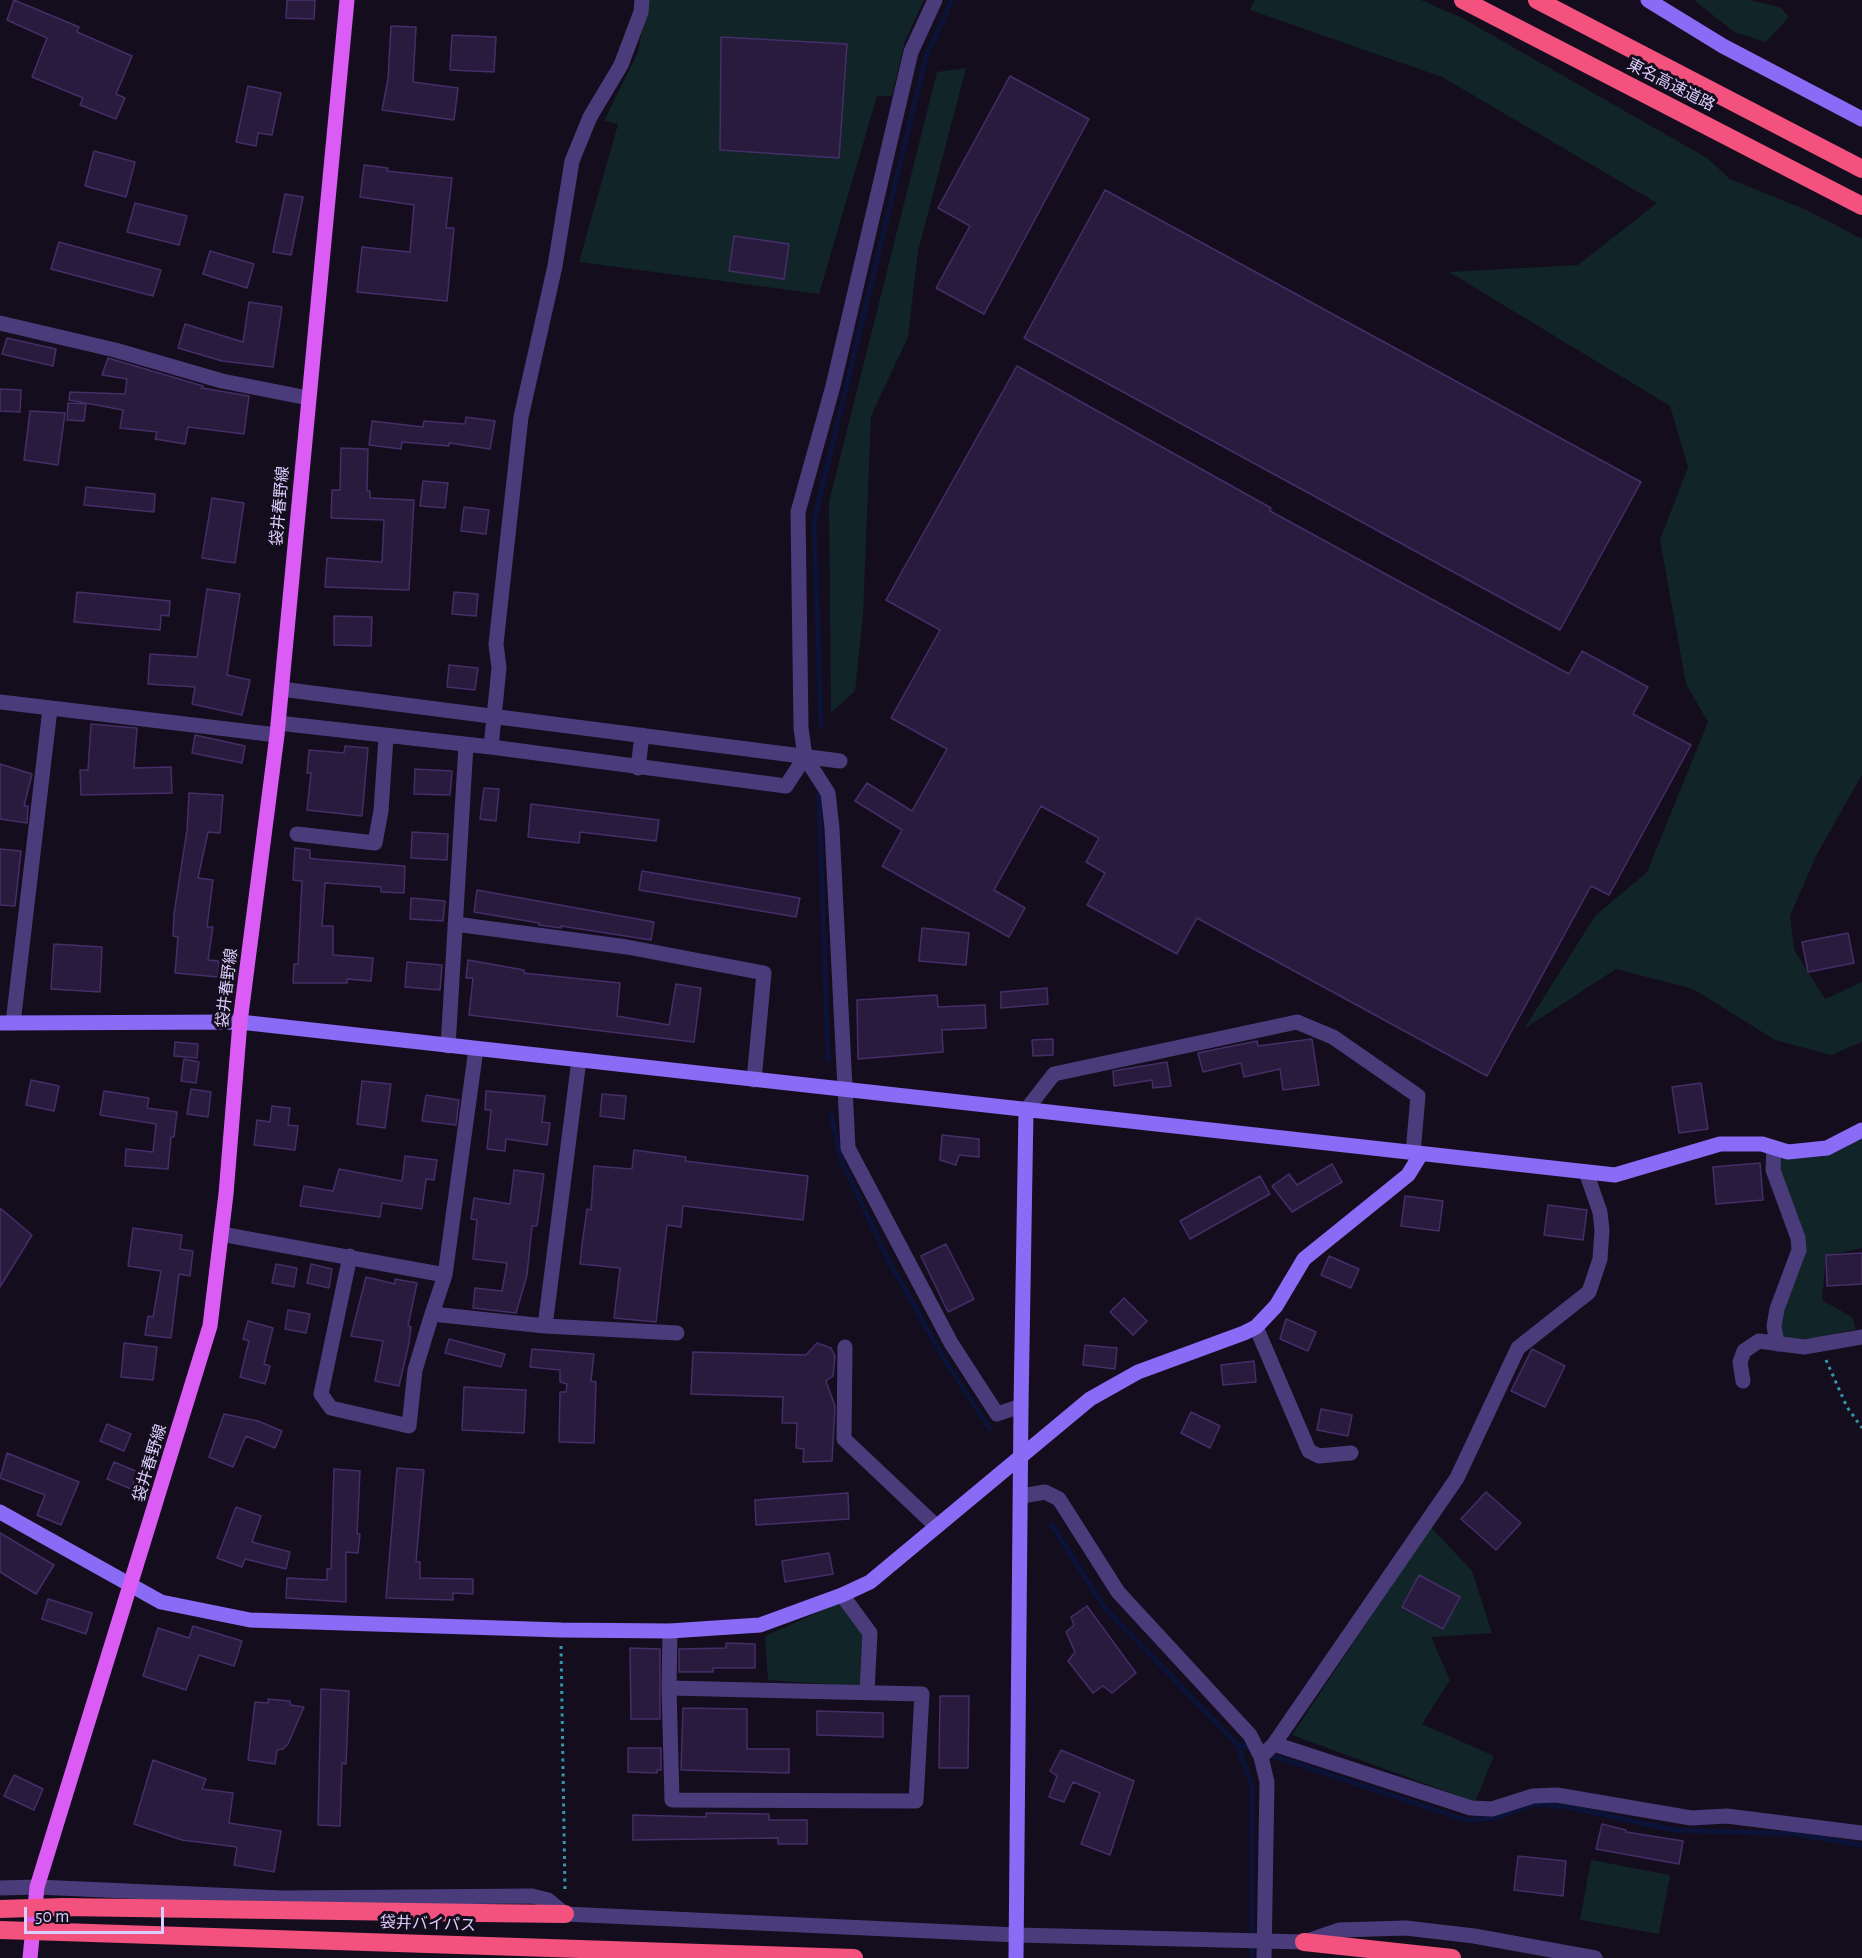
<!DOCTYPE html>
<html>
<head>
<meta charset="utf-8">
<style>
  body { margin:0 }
  #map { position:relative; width:1862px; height:1958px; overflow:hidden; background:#140d1e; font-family:"Alegreya Sans",sans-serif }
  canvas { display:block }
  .scale { position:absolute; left:24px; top:1907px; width:140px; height:27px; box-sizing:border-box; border:3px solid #dccefc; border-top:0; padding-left:8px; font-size:18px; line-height:21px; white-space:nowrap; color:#dccefc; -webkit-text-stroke:4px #140d1e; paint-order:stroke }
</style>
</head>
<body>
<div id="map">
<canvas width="1862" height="1958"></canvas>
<div class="scale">50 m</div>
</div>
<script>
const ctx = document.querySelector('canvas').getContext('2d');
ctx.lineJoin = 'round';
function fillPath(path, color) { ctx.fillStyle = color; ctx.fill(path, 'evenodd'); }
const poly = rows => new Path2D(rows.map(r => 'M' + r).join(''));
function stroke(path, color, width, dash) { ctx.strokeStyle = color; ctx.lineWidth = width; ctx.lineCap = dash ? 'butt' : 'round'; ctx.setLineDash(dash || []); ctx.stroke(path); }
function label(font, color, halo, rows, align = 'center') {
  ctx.font = font + ' "Alegreya Sans","Noto Sans JP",sans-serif'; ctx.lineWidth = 6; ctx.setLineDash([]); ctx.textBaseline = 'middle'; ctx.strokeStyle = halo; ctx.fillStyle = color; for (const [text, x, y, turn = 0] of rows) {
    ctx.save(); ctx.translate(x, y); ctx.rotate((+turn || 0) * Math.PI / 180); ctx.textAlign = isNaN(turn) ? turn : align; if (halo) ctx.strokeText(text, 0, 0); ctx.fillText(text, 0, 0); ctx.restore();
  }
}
const green = poly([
  [648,0,924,0,905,41,892,96,877,96,819,294,579,262,618,124,604,121,638,52],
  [1255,0,1421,0,1462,18,1707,158,1730,179,1809,211,1862,239,1862,775,1817,854,1790,916,1794,950,1825,999,1862,982,1862,1042,1831,1055,1775,1040,1693,989,1616,969,1524,1029,1595,916,1647,872,1708,722,1686,684,1660,540,1688,467,1670,406,1449,272,1578,265,1657,203,1442,77,1250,10],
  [1694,0,1749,0,1780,7,1789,17,1766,42,1734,32],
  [966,68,918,251,908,337,871,416,863,615,855,691,831,713,829,502,937,72],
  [1858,1132,1862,1132,1862,1248,1826,1256,1822,1300,1852,1317,1856,1329,1817,1338,1786,1340,1775,1332,1806,1247,1778,1183,1774,1148,1821,1157],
  [1431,1527,1472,1571,1492,1633,1431,1637,1450,1680,1422,1724,1494,1756,1475,1802,1292,1735],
  [839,1603,870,1633,867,1687,768,1680,765,1636],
  [1591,1860,1670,1875,1659,1934,1580,1920]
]);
const stream = poly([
  [821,725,814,521,926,56,952,0],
  [819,795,828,1060],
  [831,1115,842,1162,889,1261,946,1362,990,1429],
  [1052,1525,1104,1607,1237,1744,1252,1785,1252,1958],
  [1237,1744,1253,1749],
  [1268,1754,1466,1820,1496,1818,1535,1804,1569,1807,1674,1830,1796,1834,1862,1845]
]);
const building = poly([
  [14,0,79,27,77,32,132,56,116,94,125,98,116,119,80,105,83,98,32,77,47,38,7,20,14,0],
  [287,0,315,0,314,19,286,18,287,0],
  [391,26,416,27,413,82,458,88,454,120,382,110,388,79,391,26],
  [452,35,496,37,494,72,450,70,452,35],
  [721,37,847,44,839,158,720,150,721,37],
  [1010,76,1089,119,984,314,936,288,970,226,938,208,1010,76],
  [248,86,281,93,272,135,258,133,256,146,236,142,248,86],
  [94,151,135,162,126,197,85,186,94,151],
  [364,165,388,168,387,171,452,178,446,228,454,228,447,301,357,292,362,247,410,252,414,205,360,197,364,165],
  [1105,190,1641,482,1560,630,1024,338,1105,190],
  [285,194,303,197,291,255,273,252,285,194],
  [135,203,187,216,179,245,127,232,135,203],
  [734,236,789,244,784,279,729,271,734,236],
  [59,242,161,270,153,296,51,269,59,242],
  [210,251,254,264,247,288,203,274,210,251],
  [249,302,282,307,273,367,222,361,178,348,185,324,243,342,249,302],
  [7,338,56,349,53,366,2,354,7,338],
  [108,358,203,386,202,388,249,396,244,434,188,427,185,444,155,439,157,432,120,428,123,410,69,400,70,392,125,394,127,379,102,375,108,358],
  [1017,366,1271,508,1270,511,1569,674,1582,651,1648,687,1633,714,1691,745,1609,895,1591,886,1487,1076,1197,918,1177,954,1087,905,1105,873,1086,862,1099,838,1041,806,994,890,1025,908,1009,937,882,866,902,830,855,801,867,783,912,811,947,749,891,718,940,630,886,600,1017,366],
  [0,389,21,390,20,412,0,411,0,389],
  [68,403,86,404,84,421,67,420,68,403],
  [30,411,65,413,58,465,24,460,30,411],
  [466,417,495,421,490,449,449,443,449,446,402,442,401,449,369,445,372,421,423,427,424,421,465,424,466,417],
  [341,448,368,449,367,491,370,491,370,498,414,500,409,590,325,587,327,558,382,562,384,520,331,518,332,490,340,490,341,448],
  [423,481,448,483,445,508,420,506,423,481],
  [86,487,155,494,154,512,84,505,86,487],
  [212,498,244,503,235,563,202,558,212,498],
  [464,507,489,510,486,534,461,531,464,507],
  [207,589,240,594,227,675,250,680,242,715,192,704,195,687,148,684,150,654,197,657,207,589],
  [77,592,170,601,169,616,161,615,160,630,74,622,77,592],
  [454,592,478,594,476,616,452,614,454,592],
  [334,616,372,617,371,646,334,645,334,616],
  [449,665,478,668,475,690,447,687,449,665],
  [91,724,137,728,134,768,171,767,172,793,81,795,80,770,88,770,91,724],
  [195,735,245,746,242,763,192,753,195,735],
  [345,746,368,748,362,816,307,810,311,773,307,773,309,750,344,753,345,746],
  [0,764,32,774,24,806,28,806,27,823,0,819,0,764],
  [415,769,452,771,450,795,414,794,415,769],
  [484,788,499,789,496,821,480,819,484,788],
  [189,793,223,795,220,833,208,832,198,878,213,880,207,927,213,927,208,960,219,961,218,977,175,973,178,937,173,936,174,914,187,830,189,793],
  [531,804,659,820,656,841,580,832,579,843,528,837,531,804],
  [412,832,448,834,447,860,411,858,412,832],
  [295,848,310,850,310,858,315,859,405,866,404,893,381,892,381,887,325,883,322,926,333,926,333,955,373,958,371,981,347,979,347,983,293,983,294,964,298,964,302,881,293,880,295,848],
  [0,849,21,851,15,906,0,905,0,849],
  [642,871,800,898,796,917,639,890,642,871],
  [477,890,654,922,651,940,561,926,561,928,539,925,539,923,474,912,477,890],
  [411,898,445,901,443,921,410,919,411,898],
  [922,928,969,933,966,965,919,961,922,928],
  [1848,933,1854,963,1808,972,1802,942,1848,933],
  [54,944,102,947,100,992,51,989,54,944],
  [468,960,524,970,524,973,620,983,617,1016,669,1025,676,984,701,988,694,1042,469,1015,473,978,466,978,468,960],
  [407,962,442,965,440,990,405,987,407,962],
  [1047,988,1048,1004,1001,1008,1001,992,1047,988],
  [937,995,938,1007,985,1005,986,1028,942,1030,943,1052,858,1059,857,1000,937,995],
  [1053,1039,1053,1055,1033,1056,1032,1040,1053,1039],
  [1312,1039,1319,1085,1283,1090,1280,1069,1244,1077,1241,1063,1203,1072,1198,1053,1257,1041,1258,1046,1312,1039],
  [175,1042,198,1044,197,1058,174,1056,175,1042],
  [184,1059,199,1062,196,1083,181,1081,184,1059],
  [1167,1062,1171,1086,1153,1088,1152,1080,1114,1086,1113,1071,1167,1062],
  [31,1080,59,1086,54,1111,26,1105,31,1080],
  [362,1081,391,1084,385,1128,357,1124,362,1081],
  [1701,1083,1708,1129,1679,1133,1672,1087,1701,1083],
  [191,1089,211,1092,208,1117,187,1114,191,1089],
  [104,1091,149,1098,147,1108,177,1112,174,1137,171,1137,168,1169,125,1166,126,1149,153,1152,156,1124,100,1115,104,1091],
  [486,1091,545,1096,542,1122,550,1123,547,1145,506,1139,505,1151,487,1149,491,1110,485,1110,486,1091],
  [602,1094,626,1096,624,1119,600,1116,602,1094],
  [426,1095,459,1100,456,1125,422,1121,426,1095],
  [272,1106,290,1108,288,1125,298,1126,295,1150,254,1145,257,1120,270,1122,272,1106],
  [942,1135,979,1139,979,1157,959,1155,956,1165,940,1160,942,1135],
  [634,1150,686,1157,685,1161,808,1176,803,1220,683,1206,681,1227,667,1225,656,1322,614,1318,620,1268,580,1264,582,1245,587,1209,591,1210,594,1166,632,1169,634,1150],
  [405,1156,437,1160,434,1180,426,1179,422,1209,382,1203,380,1217,300,1206,304,1186,333,1191,339,1169,402,1181,405,1156],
  [1760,1163,1763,1200,1716,1204,1713,1167,1760,1163],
  [1332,1164,1342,1182,1292,1212,1272,1186,1289,1174,1297,1185,1332,1164],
  [514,1170,544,1174,537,1226,532,1226,527,1275,516,1313,473,1308,475,1288,502,1291,507,1263,473,1259,477,1220,471,1219,474,1198,510,1204,514,1170],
  [1260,1176,1270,1194,1190,1239,1180,1221,1260,1176],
  [1405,1196,1443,1201,1439,1231,1401,1226,1405,1196],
  [1548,1205,1587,1210,1583,1240,1544,1235,1548,1205],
  [0,1208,32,1235,0,1287,0,1208],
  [133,1228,182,1235,180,1249,193,1251,190,1276,179,1274,171,1338,145,1335,148,1316,153,1317,161,1271,128,1266,133,1228],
  [946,1244,974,1299,948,1312,921,1256,946,1244],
  [1862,1253,1862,1284,1827,1286,1826,1255,1862,1253],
  [1329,1256,1359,1269,1351,1288,1321,1275,1329,1256],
  [276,1264,297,1268,294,1287,272,1283,276,1264],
  [311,1264,332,1269,329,1288,307,1283,311,1264],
  [366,1277,395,1284,395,1279,417,1283,408,1326,411,1327,409,1343,399,1386,375,1381,383,1341,351,1336,366,1277],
  [1124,1298,1147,1321,1133,1335,1110,1312,1124,1298],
  [288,1310,310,1314,306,1333,285,1329,288,1310],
  [1286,1319,1316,1332,1308,1351,1280,1339,1286,1319],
  [248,1321,273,1328,264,1364,270,1366,265,1384,240,1377,249,1341,243,1339,248,1321],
  [449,1339,505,1354,501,1367,445,1353,449,1339],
  [124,1343,157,1347,153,1380,121,1377,124,1343],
  [817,1343,831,1348,835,1356,833,1376,826,1381,835,1406,832,1461,803,1462,804,1449,796,1448,797,1423,782,1423,783,1397,691,1394,693,1352,806,1355,817,1343],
  [1085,1345,1117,1348,1115,1369,1083,1365,1085,1345],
  [532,1349,594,1354,591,1381,596,1382,594,1443,559,1442,560,1392,566,1392,567,1384,560,1382,560,1370,530,1367,532,1349],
  [1532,1349,1565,1366,1545,1407,1511,1391,1532,1349],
  [1254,1361,1256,1382,1223,1385,1221,1365,1254,1361],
  [464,1387,526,1390,524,1433,462,1430,464,1387],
  [1321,1409,1352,1415,1348,1436,1317,1430,1321,1409],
  [1191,1412,1220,1426,1210,1448,1181,1433,1191,1412],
  [224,1414,258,1421,282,1431,275,1448,246,1436,233,1467,209,1457,224,1414],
  [107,1424,131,1434,124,1451,100,1441,107,1424],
  [7,1453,79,1482,61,1525,37,1515,45,1495,0,1478,7,1453],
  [114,1462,138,1472,131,1489,107,1479,114,1462],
  [397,1468,424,1470,416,1562,420,1562,420,1578,473,1579,473,1594,453,1593,453,1600,386,1598,397,1468],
  [334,1469,360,1471,357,1534,360,1534,358,1553,346,1552,346,1602,286,1598,287,1578,327,1580,327,1569,331,1569,334,1469],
  [1486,1492,1521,1523,1496,1550,1461,1519,1486,1492],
  [848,1493,849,1519,756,1525,755,1500,848,1493],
  [236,1507,261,1516,252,1542,290,1552,286,1569,245,1559,242,1567,217,1558,236,1507],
  [0,1533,54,1565,36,1594,0,1572,0,1533],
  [829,1553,833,1574,785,1582,782,1561,829,1553],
  [1419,1575,1460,1597,1443,1629,1402,1607,1419,1575],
  [48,1599,92,1613,86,1634,42,1619,48,1599],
  [1087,1606,1136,1673,1112,1693,1103,1686,1093,1693,1068,1661,1075,1652,1066,1632,1074,1625,1071,1617,1087,1606],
  [193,1626,242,1641,234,1666,199,1655,186,1690,143,1676,158,1628,189,1638,193,1626],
  [726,1643,755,1644,755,1668,713,1668,713,1672,679,1672,679,1649,726,1648,726,1643],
  [630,1648,660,1649,660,1719,631,1719,630,1648],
  [321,1689,349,1691,346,1764,342,1763,340,1826,318,1825,321,1689],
  [940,1696,969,1696,968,1768,939,1768,940,1696],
  [268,1699,290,1701,290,1705,304,1707,288,1744,283,1749,277,1750,275,1764,248,1760,255,1702,268,1703,268,1699],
  [683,1708,747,1709,747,1749,789,1749,789,1773,681,1770,683,1708],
  [817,1711,883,1713,883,1737,817,1735,817,1711],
  [628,1748,661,1748,661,1770,657,1770,657,1773,628,1772,628,1748],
  [1061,1750,1134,1781,1110,1855,1081,1844,1100,1793,1073,1782,1064,1802,1049,1797,1057,1776,1050,1771,1061,1750],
  [153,1760,206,1779,202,1789,233,1793,229,1823,281,1831,274,1872,234,1865,237,1847,182,1840,134,1824,153,1760],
  [14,1775,43,1789,34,1810,4,1796,14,1775],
  [706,1813,769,1814,769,1820,807,1820,807,1844,778,1844,778,1838,633,1840,633,1815,706,1817,706,1813],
  [1602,1824,1626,1830,1626,1832,1683,1841,1679,1864,1596,1849,1602,1824],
  [1518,1856,1566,1861,1563,1896,1514,1890,1518,1856]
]);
const path = poly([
  [1826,1360,1847,1407,1862,1428],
  [561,1646,565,1891]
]);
const street = poly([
  [935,0,911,52,833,386,798,512,801,728,805,757,828,793,832,828,848,1148,951,1343,997,1414,1021,1406],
  [0,323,115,350,222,381,308,398],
  [281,689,840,761],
  [0,702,277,735],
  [278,723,491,747,786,786,805,757],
  [491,747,499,668,496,644,521,417,555,266,572,161,590,117,621,65,641,12,642,0],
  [638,768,642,735],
  [297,834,375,843,381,811,386,737],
  [455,924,627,947,764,973,754,1080],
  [13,1023,50,709],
  [448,1046,466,745],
  [1026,1110,1054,1074,1297,1022,1333,1037,1418,1096,1413,1153],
  [1774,1148,1773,1170,1798,1238,1799,1250,1777,1309,1774,1326,1777,1344],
  [221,1234,445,1275],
  [350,1256,321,1394,331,1408,409,1426,415,1370,432,1314,545,1326,677,1333],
  [432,1314,445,1275,476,1049],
  [545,1326,579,1060],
  [1256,1327,1309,1451,1319,1456,1351,1453],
  [845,1347,844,1439,936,1526],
  [1743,1381,1740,1362,1744,1351,1759,1341,1804,1347,1862,1337],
  [1022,1496,1045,1492,1059,1499,1118,1592,1250,1735,1261,1757,1267,1782,1264,1958],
  [842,1595,870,1633,867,1692],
  [669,1688,922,1694,916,1801,672,1800,669,1688,670,1631],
  [1274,1744,1471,1808,1492,1809,1533,1796,1557,1795,1691,1818,1727,1816,1862,1833],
  [1261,1757,1274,1744,1457,1478,1518,1348,1589,1292,1600,1259,1602,1230,1600,1212,1586,1172],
  [0,1888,37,1887,282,1898,532,1896,548,1900,565,1914,1017,1935,1304,1942,1339,1930,1406,1928,1474,1936,1595,1958]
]);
const secondary = poly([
  [1648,0,1723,46,1862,119],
  [0,1023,240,1022,1615,1175,1720,1144,1762,1144,1788,1152,1827,1148,1862,1130],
  [0,1512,161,1602,250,1620,561,1630,670,1631,760,1625,842,1595,870,1582,1090,1399,1138,1372,1244,1333,1256,1327,1276,1306,1304,1259,1408,1175,1421,1154],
  [1016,1958,1021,1406,1026,1110]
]);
const primary = poly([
  [30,1958,37,1887,210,1326,226,1194,240,1022,277,735,347,0]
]);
const highway = poly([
  [1463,0,1862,206],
  [1537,0,1862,169],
  [481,1913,565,1914],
  [1304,1942,1452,1958]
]);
const highwayBridge = poly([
  [0,1909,63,1907,481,1913],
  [0,1930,854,1958]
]);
const streetNames = [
  ["東名高速道路",1671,85,27],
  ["袋井春野線",280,506,-85],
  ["袋井春野線",227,988,-83],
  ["袋井春野線",150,1463,-73],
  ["袋井バイパス",428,1924,2]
];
fillPath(green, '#112427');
stroke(stream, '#0c1339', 5);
fillPath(building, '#291b3e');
stroke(building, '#452e68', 1.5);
stroke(path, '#3598a8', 3, [3, 4.5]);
stroke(street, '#4a3c7a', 15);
stroke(secondary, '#8a6bf5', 15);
stroke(primary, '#da5cf4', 15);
stroke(highway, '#f3517e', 18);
stroke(highwayBridge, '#f3517e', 18);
label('16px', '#dccefc', '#140d1e', streetNames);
</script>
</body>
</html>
